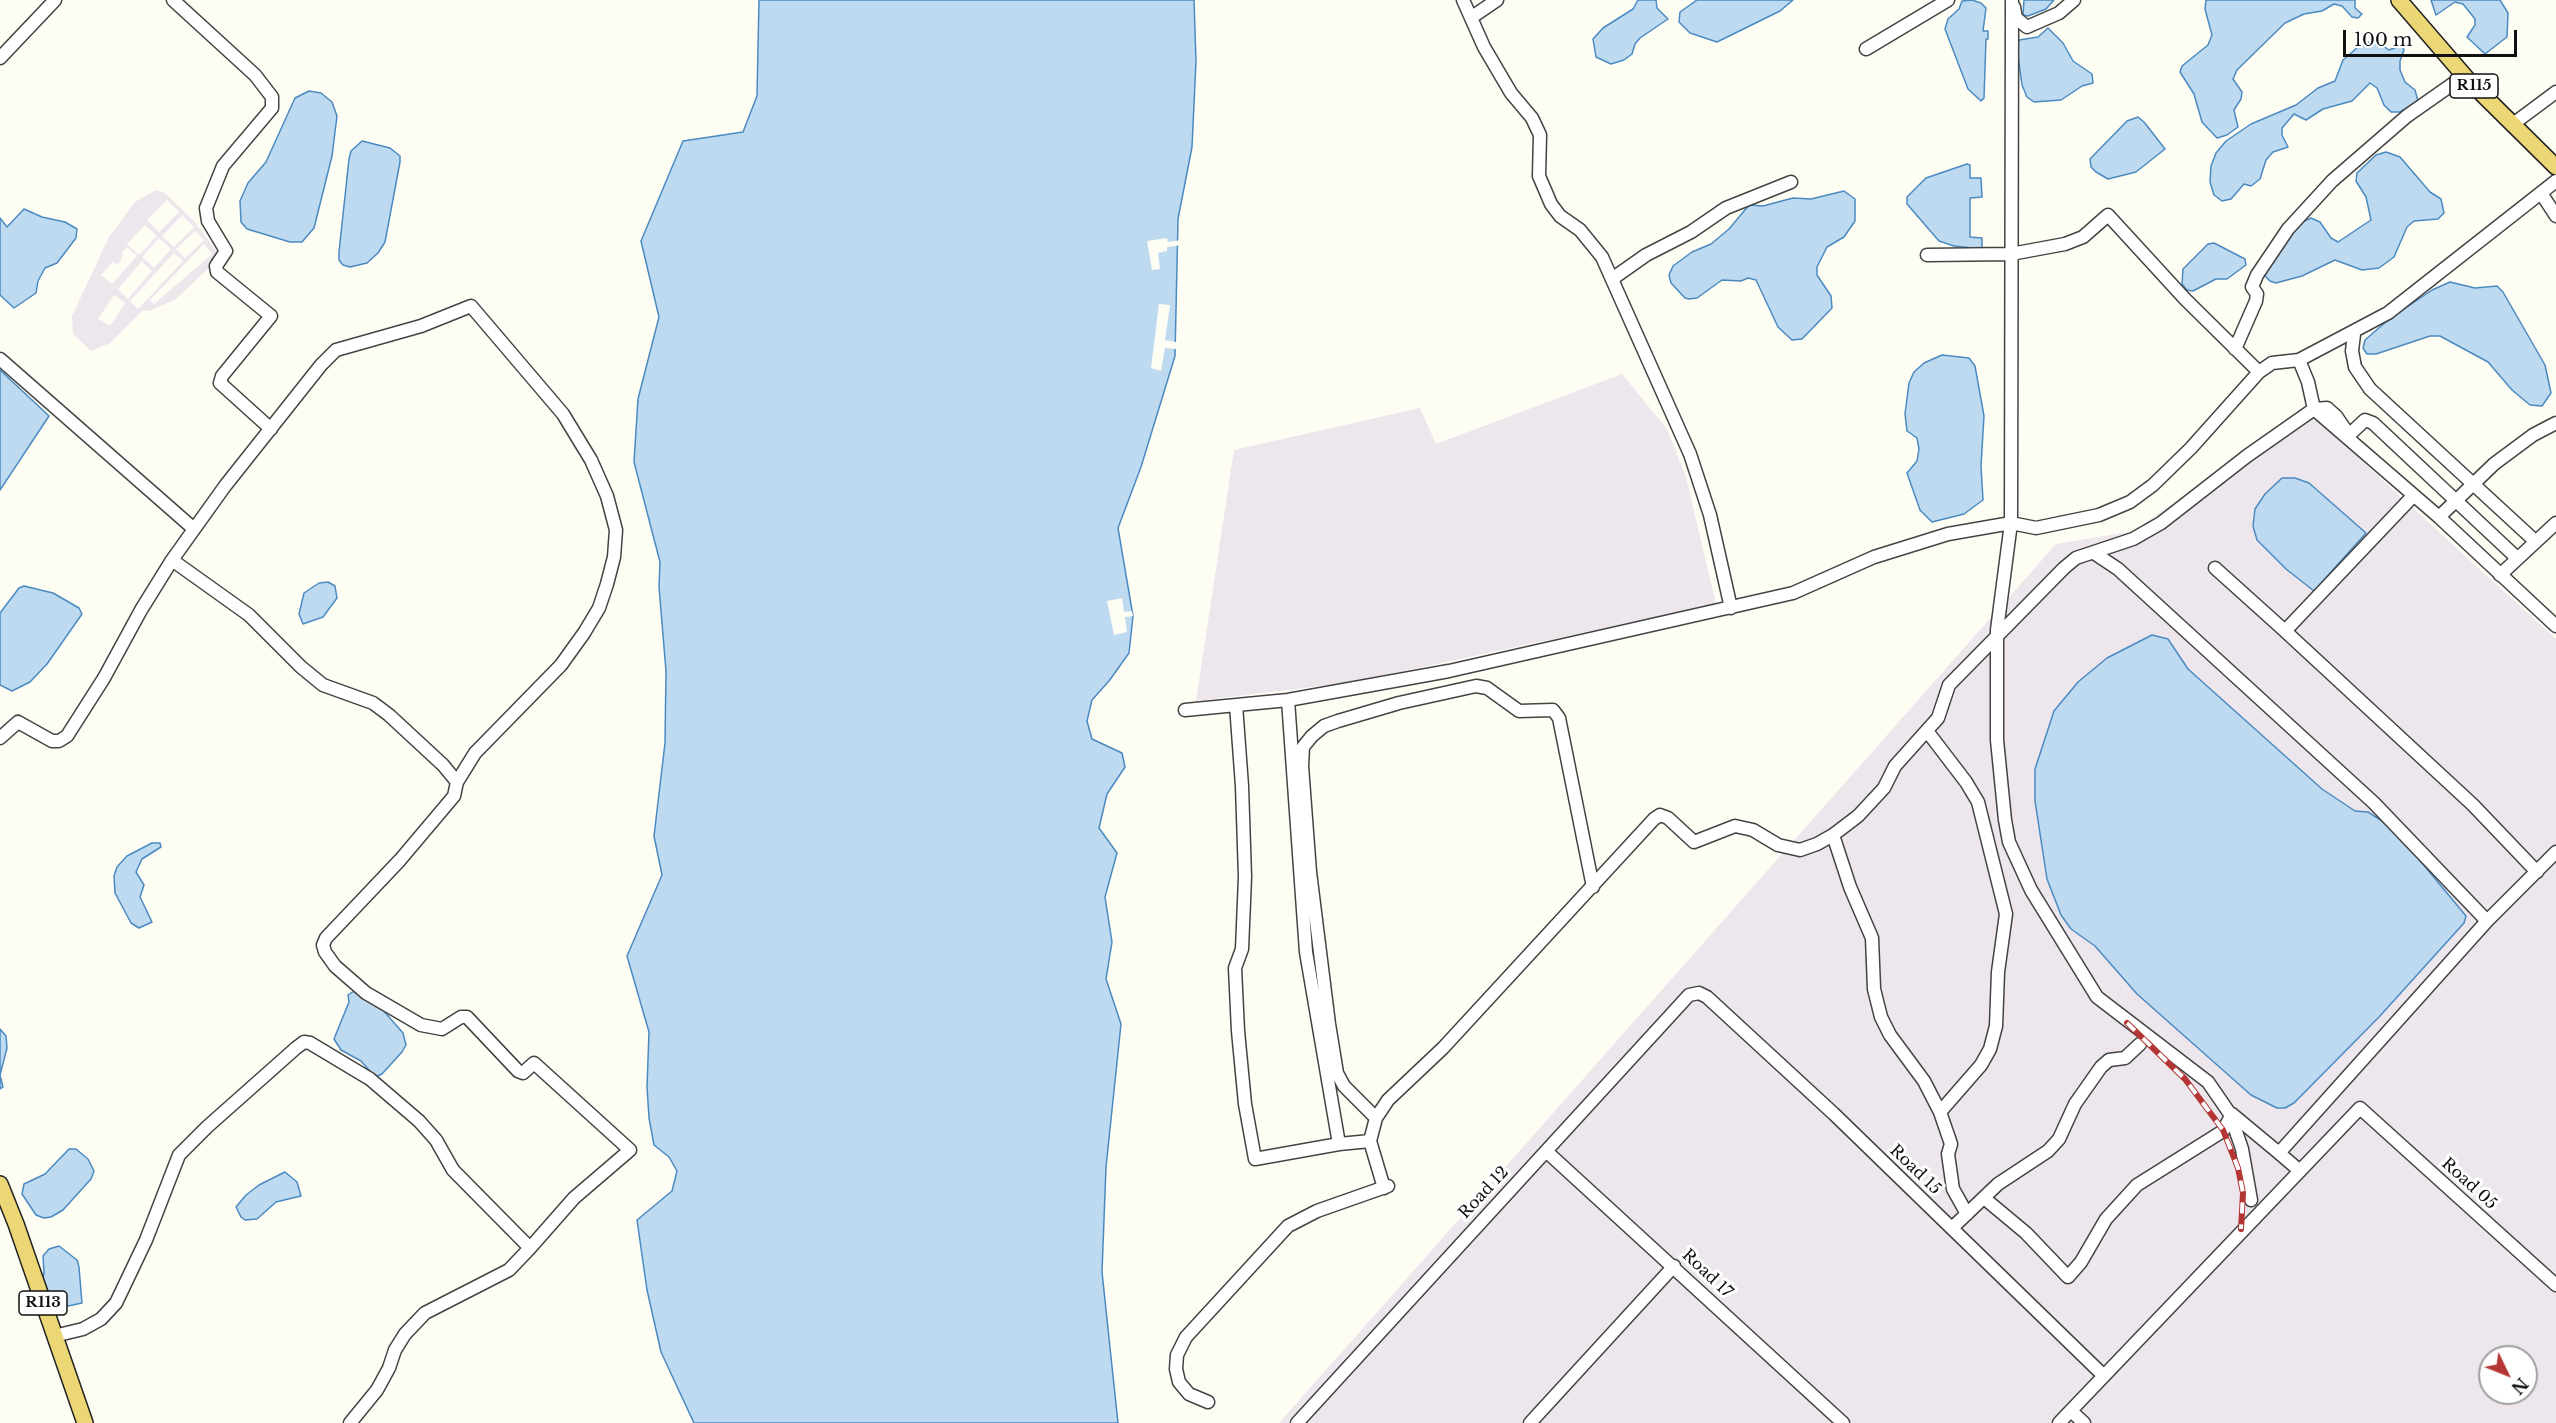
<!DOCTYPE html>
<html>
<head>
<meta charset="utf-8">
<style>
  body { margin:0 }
  #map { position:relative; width:2556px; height:1423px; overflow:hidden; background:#fefdf4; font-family:"Libre Baskerville",serif }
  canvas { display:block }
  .north { position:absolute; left:2478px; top:1345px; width:60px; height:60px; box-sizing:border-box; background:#fff; border:2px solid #9f9f9f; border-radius:50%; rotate:133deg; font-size:16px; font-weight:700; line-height:24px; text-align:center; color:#101010 }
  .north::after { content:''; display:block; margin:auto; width:21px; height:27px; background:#b43634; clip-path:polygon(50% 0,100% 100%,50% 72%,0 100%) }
  .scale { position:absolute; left:2343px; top:30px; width:174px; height:27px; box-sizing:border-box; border:3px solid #101010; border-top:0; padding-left:8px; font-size:18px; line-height:21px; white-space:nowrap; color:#101010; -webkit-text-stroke:4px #fff; paint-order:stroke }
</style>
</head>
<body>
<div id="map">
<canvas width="2556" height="1423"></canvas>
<div class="north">N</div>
<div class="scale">100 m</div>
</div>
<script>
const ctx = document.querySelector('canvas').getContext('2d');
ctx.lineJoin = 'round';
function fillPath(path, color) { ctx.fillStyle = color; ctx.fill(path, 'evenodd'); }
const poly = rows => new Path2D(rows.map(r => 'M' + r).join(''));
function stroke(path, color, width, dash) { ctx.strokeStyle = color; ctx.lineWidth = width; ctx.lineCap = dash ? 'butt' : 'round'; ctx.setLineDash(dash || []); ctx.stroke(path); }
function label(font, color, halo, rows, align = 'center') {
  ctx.font = font + ' "Libre Baskerville",serif'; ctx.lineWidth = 6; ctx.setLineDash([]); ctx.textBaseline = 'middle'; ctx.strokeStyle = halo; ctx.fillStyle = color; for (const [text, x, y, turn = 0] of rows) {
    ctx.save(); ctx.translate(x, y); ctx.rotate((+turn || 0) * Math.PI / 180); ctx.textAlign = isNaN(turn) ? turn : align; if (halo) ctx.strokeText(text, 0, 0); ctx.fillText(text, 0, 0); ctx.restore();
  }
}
const industrial = poly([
  [156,190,165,193,193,220,217,252,213,264,176,299,150,311,143,310,110,343,91,351,73,334,72,316,109,237,135,202],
  [167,200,179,212,159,232,147,220],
  [182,215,194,227,174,247,162,236],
  [145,225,157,236,139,255,127,244],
  [195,231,204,240,185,258,176,249],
  [159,238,171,249,154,268,142,257],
  [204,244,212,254,154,304,150,300],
  [127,247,137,256,112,284,101,275,113,262,118,265,123,255,121,253],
  [174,253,183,261,138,309,130,301],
  [142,261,152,271,128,299,118,289],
  [114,295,125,303,110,326,98,319],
  [1622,374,1667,429,1686,477,1716,604,1353,682,1196,701,1234,450,1420,408,1436,444],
  [2305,409,2556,639,2556,1423,1279,1423,2056,544,2134,531],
  [2490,1357,2526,1357,2526,1393,2490,1393]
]);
const water = poly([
  [759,0,1194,0,1196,61,1192,147,1178,219,1175,356,1141,467,1118,528,1133,616,1129,653,1109,681,1092,700,1087,721,1092,739,1122,753,1125,767,1107,794,1099,828,1117,853,1105,897,1112,942,1106,979,1121,1024,1106,1167,1102,1272,1118,1423,694,1423,661,1352,647,1290,637,1220,672,1191,677,1171,669,1157,654,1145,649,1118,647,1087,649,1032,627,956,662,875,654,836,665,743,666,671,659,587,660,562,634,462,638,399,659,317,641,241,683,141,743,132,757,96,759,0],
  [1638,0,1656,0,1657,8,1668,19,1640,38,1635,44,1632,54,1624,60,1611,64,1596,57,1593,39,1603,28,1633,9,1638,0],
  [1697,0,1793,0,1780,11,1717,42,1690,33,1679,22,1680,12,1697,0],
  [1972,0,1981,3,1986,8,1983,31,1988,31,1988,39,1986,39,1984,98,1981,101,1968,89,1945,29,1948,19,1959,9,1962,1,1972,0],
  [2024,0,2054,0,2046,9,2028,16,2023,15,2024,0],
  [2206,0,2355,0,2355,8,2362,14,2358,18,2352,17,2342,6,2334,4,2322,11,2304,14,2285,23,2237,70,2233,79,2242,92,2241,99,2234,110,2238,127,2227,135,2217,138,2202,122,2194,94,2180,72,2182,66,2208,45,2212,35,2205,9,2206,0],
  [2431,0,2500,0,2508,13,2507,37,2485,54,2467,37,2475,25,2475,19,2463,4,2455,2,2436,15,2431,0],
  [2048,28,2063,43,2073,61,2092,74,2093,83,2082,86,2061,100,2034,102,2027,97,2022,85,2017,49,2019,40,2038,37,2048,28],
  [2375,40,2389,50,2402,45,2404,50,2400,61,2400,70,2405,82,2415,90,2418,101,2400,112,2391,112,2384,105,2377,88,2370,83,2352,101,2323,109,2306,120,2294,114,2282,128,2282,135,2288,147,2273,152,2266,160,2260,179,2251,186,2244,184,2231,199,2222,201,2214,195,2210,182,2211,166,2216,153,2226,141,2251,124,2296,105,2318,88,2335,81,2343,60,2359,46,2375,40],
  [309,91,321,93,332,102,337,116,332,156,314,228,302,242,290,242,247,229,241,222,240,201,248,183,266,162,295,98,309,91],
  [2138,117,2144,122,2165,149,2136,172,2108,179,2096,172,2091,167,2090,159,2127,121,2138,117],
  [362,141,390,148,400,156,400,162,385,242,378,253,367,263,350,267,343,265,339,260,339,252,349,159,351,151,362,141],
  [2386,152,2400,157,2430,192,2441,199,2444,213,2438,219,2414,221,2407,227,2394,257,2379,268,2362,270,2335,260,2302,276,2276,283,2270,281,2265,276,2267,266,2300,223,2311,218,2320,222,2331,238,2338,242,2371,220,2366,197,2356,181,2357,173,2376,155,2386,152],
  [1967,164,1970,165,1970,178,1981,178,1982,197,1970,198,1970,237,1982,238,1982,249,1954,246,1939,241,1907,204,1907,197,1926,178,1967,164],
  [1844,191,1855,199,1855,221,1844,237,1827,247,1817,267,1817,275,1831,296,1832,308,1802,339,1792,340,1778,327,1756,280,1748,278,1741,281,1722,280,1697,298,1689,299,1685,298,1671,283,1669,275,1673,266,1692,252,1711,244,1729,229,1749,205,1763,206,1793,198,1811,199,1844,191],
  [24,209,42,217,65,222,77,229,76,238,57,263,45,268,38,281,36,293,14,308,0,295,0,218,7,227,24,209],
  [2214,243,2245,259,2246,265,2227,279,2216,279,2193,291,2187,290,2182,284,2183,269,2208,244,2214,243],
  [2450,282,2475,288,2497,286,2503,292,2545,365,2551,393,2542,406,2530,405,2512,390,2488,362,2440,336,2430,336,2376,354,2367,354,2363,348,2365,340,2388,320,2432,290,2450,282],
  [1942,355,1969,358,1975,366,1984,416,1981,466,1983,500,1964,514,1932,522,1920,510,1907,473,1917,461,1919,449,1917,438,1907,431,1905,414,1909,383,1914,372,1924,363,1942,355],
  [0,370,49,416,0,490,0,370],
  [2282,478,2295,478,2309,483,2366,533,2314,591,2286,569,2257,540,2253,526,2255,509,2265,494,2282,478],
  [328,582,335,586,337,598,323,617,303,624,299,614,304,593,319,583,328,582],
  [24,586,53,593,79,608,82,614,47,664,30,682,12,691,0,685,0,613,19,588,24,586],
  [2152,635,2168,639,2188,669,2322,789,2355,811,2368,812,2393,828,2466,916,2464,923,2379,1017,2294,1103,2285,1108,2277,1108,2251,1095,2137,994,2095,946,2071,929,2061,915,2047,879,2035,801,2035,769,2054,711,2078,682,2107,658,2152,635],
  [152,843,160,843,161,847,142,859,136,872,144,885,140,897,152,922,139,928,131,923,115,893,114,876,117,867,127,856,152,843],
  [354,991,382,1009,403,1033,406,1045,402,1052,382,1074,375,1077,361,1061,341,1050,334,1039,349,1002,348,995,354,991],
  [0,1029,6,1036,7,1048,0,1075,3,1087,0,1089,0,1029],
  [69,1149,76,1149,88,1159,94,1171,91,1179,63,1210,51,1217,44,1218,36,1215,22,1194,24,1184,45,1174,69,1149],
  [285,1172,297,1182,301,1196,276,1202,257,1219,245,1220,241,1217,236,1207,246,1195,259,1185,285,1172],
  [59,1246,77,1260,79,1267,82,1303,68,1306,49,1302,41,1285,44,1273,43,1256,49,1249,59,1246]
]);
const pier = poly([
  [1167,238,1168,242,1182,240,1182,245,1167,247,1167,251,1158,253,1160,269,1152,270,1147,241],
  [1159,304,1170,305,1165,340,1176,342,1176,349,1165,348,1161,371,1151,368],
  [1122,598,1124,612,1132,611,1133,616,1125,617,1127,632,1114,635,1107,601]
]);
const minor = poly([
  [173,0,255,75,272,97,272,108,223,166,206,208,208,221,226,251,216,266,217,272,271,316,222,376,220,383,271,429],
  [1463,0,1484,47,1511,93,1532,118,1540,135,1539,176,1551,204,1560,216,1580,230,1602,257,1690,454,1710,515,1731,608],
  [2012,0,2011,523,1997,630,1997,740,2005,820,2009,842,2031,890,2097,997,2208,1082,2230,1114,2242,1149,2251,1200],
  [2014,7,2016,18,2027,27,2059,13,2074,0],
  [1472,17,1497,0],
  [1866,49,1948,0],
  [0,58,55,0],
  [2513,124,2556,92],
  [2541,193,2556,216],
  [1927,255,2011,254,2065,244,2083,237,2108,215,2185,299,2259,372],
  [1612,279,1646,255,1691,232,1726,208,1791,182],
  [2354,334,2352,351,2355,367,2370,389,2535,541],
  [2235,349,2256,301,2257,294,2252,287,2257,275,2288,229,2332,181,2407,116,2464,76],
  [0,359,194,529],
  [2299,360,2308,382,2314,409,2439,517,2556,626],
  [2413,496,2285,631,2473,805,2537,872],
  [2439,517,2494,464,2533,435,2556,423],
  [2094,553,2118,569,2374,803,2487,921],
  [172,560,249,615,301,667,323,685,373,703,389,715,443,765,457,782,454,796,400,860,326,938,323,945,325,952,335,966,366,993,421,1025,442,1029,461,1017,467,1017,518,1071,523,1073,534,1063,630,1150,574,1198,530,1248],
  [2215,568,2285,631],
  [2500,575,2556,523],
  [1288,700,1306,952,1339,1144,1370,1141],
  [1236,705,1242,786,1245,877,1242,949,1235,968,1238,1031,1245,1104,1255,1159,1339,1144],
  [1185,710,1288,700,1449,671,1793,593,1874,557,1948,534,2011,523,2036,528,2099,515,2130,502,2153,485,2191,448,2259,372,2272,363,2299,360,2388,313,2556,181],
  [1927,731,1966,782,1978,802,2006,914,1998,972,1996,1026,1990,1049,1981,1065,1940,1112,1951,1144,1948,1154,1953,1189,1967,1214],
  [0,738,18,722,52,741,59,741,67,736,104,678,141,610,172,560,225,486,321,365,336,350,421,326,471,306,563,414,591,460,607,496,616,530,614,557,607,584,599,608,584,633,561,665,475,753,457,782],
  [1833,835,1850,887,1872,938,1874,989,1881,1017,1890,1035,1924,1081,1940,1112],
  [1376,1118,1344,1086,1337,1073,1329,1024,1310,872,1302,766,1303,747,1312,736,1324,726,1338,721,1399,703,1476,686,1487,688,1519,711,1553,710,1559,718,1593,887],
  [1546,1151,1843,1423],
  [2300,1171,2279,1153,2487,921,2556,852],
  [1384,1188,1370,1141,1376,1118,1388,1100,1443,1048,1654,819,1660,815,1668,818,1694,842,1735,826,1753,830,1778,845,1800,850,1817,844,1833,835,1858,816,1884,788,1895,766,1938,718,1949,685,2064,568,2076,558,2133,539,2161,523,2247,456,2314,409,2327,408,2336,416,2349,435,2365,420,2373,423,2517,558],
  [1984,1198,2026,1233,2068,1277,2081,1262,2106,1219,2137,1185,2223,1131,2232,1114,2279,1153],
  [1952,1228,1998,1184,2048,1151,2059,1139,2075,1104,2101,1067,2109,1060,2125,1058,2140,1044],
  [54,1336,83,1329,101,1319,116,1303,146,1240,179,1155,207,1127,296,1048,304,1042,310,1043,370,1079,419,1121,436,1140,453,1170,530,1248,509,1270,425,1313,405,1334,395,1350,389,1368,377,1390,350,1423],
  [1208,1402,1189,1394,1179,1382,1176,1369,1177,1355,1186,1337,1288,1226,1317,1211,1388,1186],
  [2071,1411,2084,1423],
  [1297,1423,1689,995,1699,993,1707,997,1834,1114,2104,1376],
  [1530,1423,1674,1266],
  [2059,1423,2360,1108,2556,1285]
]);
const major = poly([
  [2399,0,2468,80,2556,167],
  [0,1184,16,1224,85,1423]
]);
const rail = poly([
  [2127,1023,2185,1079,2223,1130,2238,1168,2243,1193,2241,1229]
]);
const shields = [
  [2474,86,48],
  [43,1303,48]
];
const shieldNames = [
  ["R115",2474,86],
  ["R113",43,1303]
];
const streetNames = [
  ["Road 15",1915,1170,44],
  ["Road 05",2469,1184,42],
  ["Road 12",1484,1193,-47],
  ["Road 17",1707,1274,43]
];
fillPath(industrial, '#ede6ed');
fillPath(water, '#bddaf1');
stroke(water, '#4b8ac1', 1.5);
fillPath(pier, '#fefdf4');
stroke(minor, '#434343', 15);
stroke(major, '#212121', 18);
stroke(minor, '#fff', 12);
stroke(major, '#ecd777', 15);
stroke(rail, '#b43634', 6);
stroke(rail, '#fff', 4, [11]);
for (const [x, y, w] of shields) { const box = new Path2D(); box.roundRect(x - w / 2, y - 12, w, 24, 4.5); ctx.fillStyle = '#fff'; ctx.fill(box); stroke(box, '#101010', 1.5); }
label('bold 15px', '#101010', null, shieldNames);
label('16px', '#101010', '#fff', streetNames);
</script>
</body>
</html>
